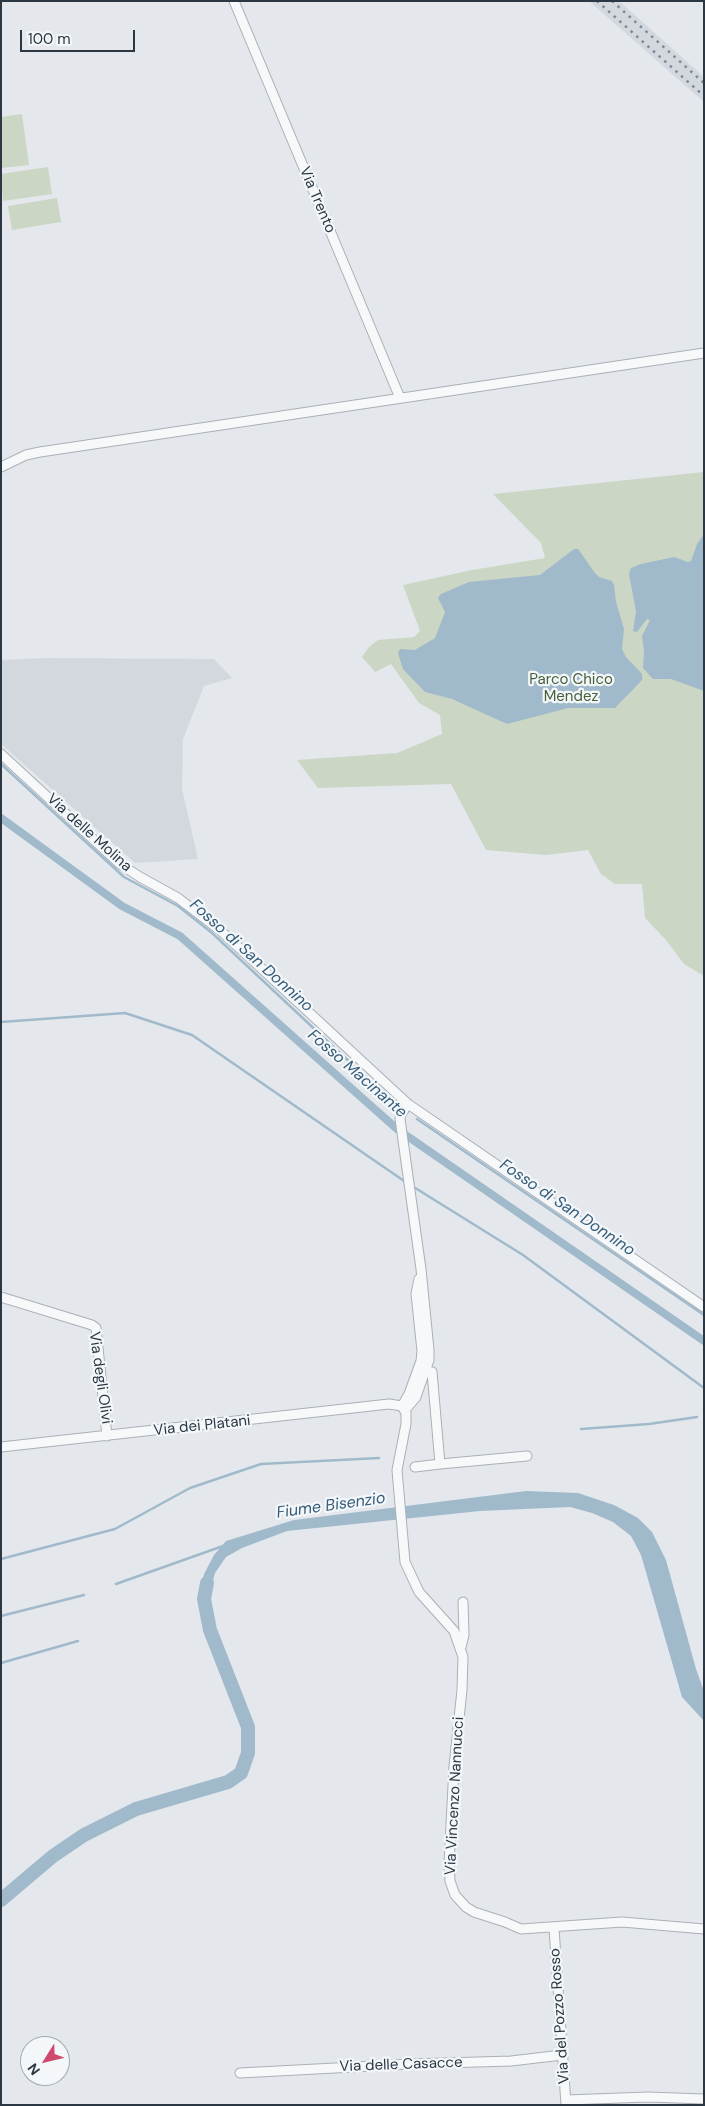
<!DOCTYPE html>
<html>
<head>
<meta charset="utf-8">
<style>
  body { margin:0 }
  #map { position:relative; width:705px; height:2106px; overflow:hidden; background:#e4e8ec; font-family:"DM Sans",sans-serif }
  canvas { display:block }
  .frame { position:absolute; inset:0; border:2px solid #2b3844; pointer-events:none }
  .north { position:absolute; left:20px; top:2036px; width:50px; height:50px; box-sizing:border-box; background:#f4f7f9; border:1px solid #a4abb1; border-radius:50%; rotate:234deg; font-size:14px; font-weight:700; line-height:20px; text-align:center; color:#2b3844 }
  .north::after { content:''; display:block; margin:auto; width:18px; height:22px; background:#ce4b6f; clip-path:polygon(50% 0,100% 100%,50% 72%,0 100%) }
  .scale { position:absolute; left:20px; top:30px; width:115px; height:22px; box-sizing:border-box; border:2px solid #2b3844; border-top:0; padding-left:6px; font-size:15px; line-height:18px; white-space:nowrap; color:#2b3844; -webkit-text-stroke:4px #f4f7f9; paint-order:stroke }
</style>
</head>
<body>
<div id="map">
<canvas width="705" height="2106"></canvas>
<div class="frame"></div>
<div class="north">N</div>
<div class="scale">100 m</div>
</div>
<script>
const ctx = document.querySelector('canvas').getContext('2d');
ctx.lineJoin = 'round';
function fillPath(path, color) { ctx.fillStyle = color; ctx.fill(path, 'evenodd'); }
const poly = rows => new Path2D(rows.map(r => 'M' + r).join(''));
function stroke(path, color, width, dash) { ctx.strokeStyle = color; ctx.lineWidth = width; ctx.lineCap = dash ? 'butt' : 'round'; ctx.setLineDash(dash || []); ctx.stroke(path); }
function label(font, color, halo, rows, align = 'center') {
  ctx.font = font + ' "DM Sans",sans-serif'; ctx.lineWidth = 4.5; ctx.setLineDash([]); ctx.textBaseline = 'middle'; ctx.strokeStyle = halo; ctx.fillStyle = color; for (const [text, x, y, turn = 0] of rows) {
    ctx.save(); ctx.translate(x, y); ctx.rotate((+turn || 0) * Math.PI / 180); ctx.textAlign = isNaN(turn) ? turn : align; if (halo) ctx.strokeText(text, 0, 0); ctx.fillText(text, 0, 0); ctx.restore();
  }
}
const built = poly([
  [589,1,619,1,704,77,704,102],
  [46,658,214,659,232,678,204,686,183,739,182,789,198,859,135,863,1,744,1,660]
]);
const green = poly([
  [22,114,29,165,1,168,1,117],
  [48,167,52,194,3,201,1,174],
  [57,198,61,222,12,230,8,206],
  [704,472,704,976,684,964,666,940,645,918,642,884,615,884,601,874,588,850,546,855,486,850,451,784,318,788,297,760,397,753,442,734,440,715,419,703,391,664,375,672,362,657,369,647,378,640,414,637,420,631,403,585,472,570,545,558,541,543,493,494]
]);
const water = poly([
  [704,534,704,691,671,679,653,679,643,668,644,651,642,636,650,620,647,619,637,632,633,631,636,611,629,574,631,568,641,564,674,557,688,562,691,561,697,544],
  [574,549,578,549,595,573,599,577,612,581,614,585,616,602,624,629,622,649,626,657,642,674,642,680,615,708,568,708,507,724,452,699,425,692,403,669,398,653,400,649,415,650,435,638,445,612,438,598,441,594,469,582,540,575],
  [526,1491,578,1493,614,1505,638,1518,652,1532,666,1560,696,1669,704,1691,704,1721,682,1697,641,1555,631,1536,613,1522,592,1513,570,1507,480,1511,287,1531,242,1548,226,1557,215,1573,211,1587,210,1602,199,1600,204,1574,214,1555,226,1541,294,1520]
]);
const stream = poly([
  [1,764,124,877,178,906,212,933,387,1097],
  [1,1022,125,1013,192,1035,407,1183],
  [417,1119,704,1315],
  [412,1186,523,1255,704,1388],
  [581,1429,649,1424,697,1417],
  [1,1559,115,1529,190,1488,261,1464,379,1458],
  [116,1584,223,1546],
  [1,1616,84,1595],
  [1,1663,78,1641]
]);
const canal = poly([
  [1,818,122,906,180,936,397,1129,704,1341]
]);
const river = poly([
  [1,1900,53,1856,84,1835,136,1809,228,1782,241,1773,248,1753,248,1727,210,1630,204,1599,207,1583]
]);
const street = poly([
  [234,1,400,398],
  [1,467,26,455,40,452,704,353],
  [1,754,120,864,140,877,178,898,221,931,408,1104,704,1307],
  [1,1297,92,1325,96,1328,107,1436],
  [402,1406,406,1413,406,1424,397,1470,405,1562,419,1592,454,1631,463,1657,462,1690,454,1766,449,1864,450,1881,455,1895,466,1907,474,1912,505,1922,521,1929,622,1922,704,1929],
  [402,1406,409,1394,421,1361,422,1351,416,1294,419,1279],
  [405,1410,416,1397,419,1388,429,1360,429,1350,421,1269,400,1119,401,1114,408,1104],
  [1,1447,389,1404,402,1406],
  [440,1464,527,1456],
  [415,1467,440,1464,432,1372,422,1370],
  [461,1647,464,1635,463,1602],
  [554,1928,566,2105],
  [240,2073,411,2064,511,2061,562,2055],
  [566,2100,648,2097,704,2099]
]);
const rail = poly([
  [597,1,704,96],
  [612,1,704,83]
]);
const streetNames = [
  ["Via Trento",317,200,67],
  ["Via delle Molina",89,833,42],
  ["Via degli Olivi",100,1378,82],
  ["Via dei Platani",202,1426,-6],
  ["Via Vincenzo Nannucci",455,1796,-87],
  ["Via del Pozzo Rosso",560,2016,-94],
  ["Via delle Casacce",401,2065,-2]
];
const parkNames = [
  ["Parco Chico",571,680],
  ["Mendez",571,697]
];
const waterNames = [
  ["Fosso di San Donnino",251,956,42],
  ["Fosso Macinante",357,1074,41],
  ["Fosso di San Donnino",567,1208,34],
  ["Fiume Bisenzio",331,1506,-8]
];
fillPath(built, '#d2d8de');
fillPath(green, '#cbd6c5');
fillPath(water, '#a0bacb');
stroke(stream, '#a0bacb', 2.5);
stroke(canal, '#a0bacb', 8);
stroke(river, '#a0bacb', 14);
stroke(street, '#a9b0b6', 11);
stroke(street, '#f7f8fa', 9);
stroke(rail, '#7d8996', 2.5, [2.5, 5]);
label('15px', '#2b3844', '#f4f7f9', streetNames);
label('15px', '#456039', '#f4f7f9', parkNames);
label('italic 16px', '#355c79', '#f4f7f9', waterNames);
</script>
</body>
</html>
